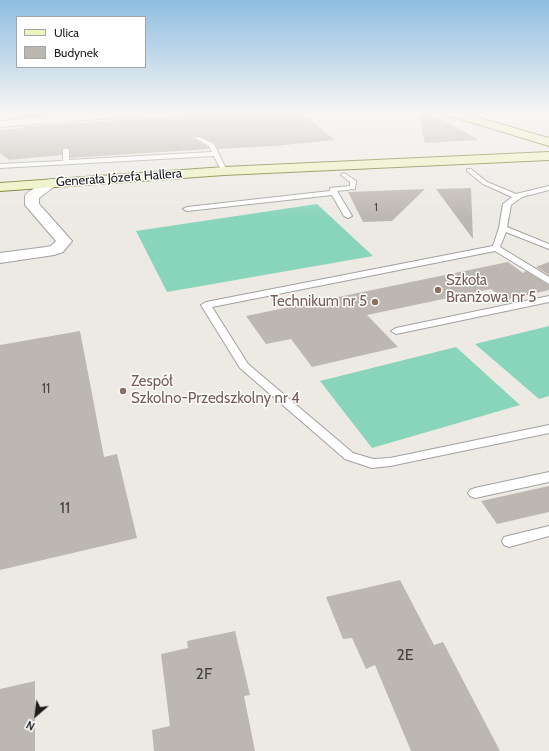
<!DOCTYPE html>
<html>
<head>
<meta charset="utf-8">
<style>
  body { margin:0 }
  #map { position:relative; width:549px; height:751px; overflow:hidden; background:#edeae4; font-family:Cabin,sans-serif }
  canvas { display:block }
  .legend { position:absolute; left:16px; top:16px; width:130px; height:52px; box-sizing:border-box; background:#fff; border:1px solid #a5a5a5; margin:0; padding:5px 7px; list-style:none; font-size:12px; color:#1d1d1d }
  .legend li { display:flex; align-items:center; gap:8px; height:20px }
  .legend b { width:20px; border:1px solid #a5a5a5 }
  .north { position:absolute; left:16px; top:695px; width:40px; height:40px; -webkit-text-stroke:3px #fff; paint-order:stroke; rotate:208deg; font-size:11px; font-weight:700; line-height:16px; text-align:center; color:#1d1d1d }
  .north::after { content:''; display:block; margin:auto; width:14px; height:18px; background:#1d1d1d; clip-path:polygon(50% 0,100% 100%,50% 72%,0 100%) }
</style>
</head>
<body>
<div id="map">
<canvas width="549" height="751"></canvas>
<ul class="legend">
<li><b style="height:5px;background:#edf3bc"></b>Ulica</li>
<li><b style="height:11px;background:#bdb7b1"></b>Budynek</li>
</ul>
<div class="north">N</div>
</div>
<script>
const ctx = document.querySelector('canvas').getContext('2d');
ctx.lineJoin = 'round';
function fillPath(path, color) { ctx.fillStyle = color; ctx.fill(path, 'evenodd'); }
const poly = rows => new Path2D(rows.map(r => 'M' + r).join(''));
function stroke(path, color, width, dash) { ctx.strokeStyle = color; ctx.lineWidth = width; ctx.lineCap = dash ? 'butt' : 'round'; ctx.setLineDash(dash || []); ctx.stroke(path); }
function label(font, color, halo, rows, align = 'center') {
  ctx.font = font + ' Cabin,sans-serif'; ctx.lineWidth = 3; ctx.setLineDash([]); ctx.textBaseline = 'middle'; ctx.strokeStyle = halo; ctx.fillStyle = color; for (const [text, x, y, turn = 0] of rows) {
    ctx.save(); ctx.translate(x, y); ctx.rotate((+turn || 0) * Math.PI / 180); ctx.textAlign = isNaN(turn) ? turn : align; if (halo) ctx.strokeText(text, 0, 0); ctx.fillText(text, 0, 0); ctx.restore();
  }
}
const pitch = poly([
  [317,204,373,256,167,292,136,231],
  [549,326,549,396,539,399,475,344],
  [456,347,520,405,372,448,320,381]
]);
const building = poly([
  [21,112,43,112,44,116,22,118],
  [219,112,300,112,335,140,275,146,218,149,215,143,201,136,196,136,194,137,195,140,208,147,209,149,70,158,70,150,65,147,62,150,62,155,9,160,0,153,0,130,23,128,23,127,82,122,83,123],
  [418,112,428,112,479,140,425,143],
  [471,188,473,239,436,189],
  [425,189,392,221,363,222,348,192],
  [508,262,523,273,526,271,549,285,549,290,505,300,491,289,367,315,398,347,312,367,291,339,266,344,246,316],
  [549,262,549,275,536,267],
  [80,331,104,457,117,454,137,538,0,570,0,345],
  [549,486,549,512,497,524,481,501],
  [400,580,434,645,443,642,500,751,411,751,375,665,366,669,352,638,343,639,326,597],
  [235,631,250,695,244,696,255,751,154,751,152,730,170,726,161,654,188,648,187,641],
  [35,681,35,751,0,751,0,689]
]);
const lane = poly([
  [196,137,200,137,214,144,227,171,226,172,222,172,214,156,0,168,0,164,63,161,63,150,66,148,69,150,69,160,212,152,209,146,196,139,196,137],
  [467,169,471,169,487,182,516,194,549,186,549,190,522,197,511,205,507,227,549,244,549,249,506,232,500,247,549,277,549,284,495,251,212,307,248,364,353,453,373,459,390,458,549,425,549,433,390,466,372,468,345,459,240,368,201,305,206,302,493,246,499,228,503,204,512,197,483,184,467,171,467,169],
  [344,173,356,181,355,189,337,191,352,216,348,218,344,216,332,195,187,211,183,209,187,207,330,191,330,188,350,186,350,182,341,175,344,173],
  [549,296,549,302,396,334,391,331,396,328,549,296],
  [549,472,549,482,475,498,470,496,468,493,470,490,475,488,549,472],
  [549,526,549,536,509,547,504,545,502,541,504,537,549,526]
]);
const street = poly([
  [109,112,151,112,146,115,0,127,0,121,109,112],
  [52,179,57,180,59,183,39,198,39,204,72,241,63,252,54,255,0,263,0,253,46,247,51,246,56,241,25,205,25,196,27,193,47,180,52,179]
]);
const secondary = poly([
  [443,112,459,112,549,138,549,146,444,114,443,112],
  [549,152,549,160,224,175,0,191,0,183,224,167,549,152]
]);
const markers = [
  [438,290,4,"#8d6e63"],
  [375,302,4,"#8d6e63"],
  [123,391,4,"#8d6e63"]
];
const farNumbernames = [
  ["1",376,208]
];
const farStreetnames = [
  ["Generała Józefa Hallera",119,178,-4]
];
const numberNames = [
  ["11",46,389]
];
const educationNames = [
  ["Szkoła",446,281],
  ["Branżowa nr 5",446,298],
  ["Technikum nr 5",367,302,"right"],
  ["Zespół",131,382],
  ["Szkolno-Przedszkolny nr 4",131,399]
];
const nearNumbernames = [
  ["11",65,508],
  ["2E",405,655],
  ["2F",204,674]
];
fillPath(pitch, '#89d5bb');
fillPath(building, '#bdb7b1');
stroke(lane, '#a1a1a1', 2);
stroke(street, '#a1a1a1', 2);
stroke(secondary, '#5b690f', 2);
fillPath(lane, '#fff');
fillPath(street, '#fff');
fillPath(secondary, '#edf3bc');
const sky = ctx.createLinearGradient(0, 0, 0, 217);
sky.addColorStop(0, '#8ebde1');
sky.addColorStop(0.52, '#f7f6f3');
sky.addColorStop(1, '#f7f6f300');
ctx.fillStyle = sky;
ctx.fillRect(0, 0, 549, 217);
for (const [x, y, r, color] of markers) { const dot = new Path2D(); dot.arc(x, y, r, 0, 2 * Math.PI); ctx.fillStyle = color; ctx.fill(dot); stroke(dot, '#fff', 1.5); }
label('11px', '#454442', null, farNumbernames);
label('13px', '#1d1d1d', '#fff', farStreetnames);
label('13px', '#454442', null, numberNames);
label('15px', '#785e54', '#fff', educationNames, 'left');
label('16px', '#454442', null, nearNumbernames);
</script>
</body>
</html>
